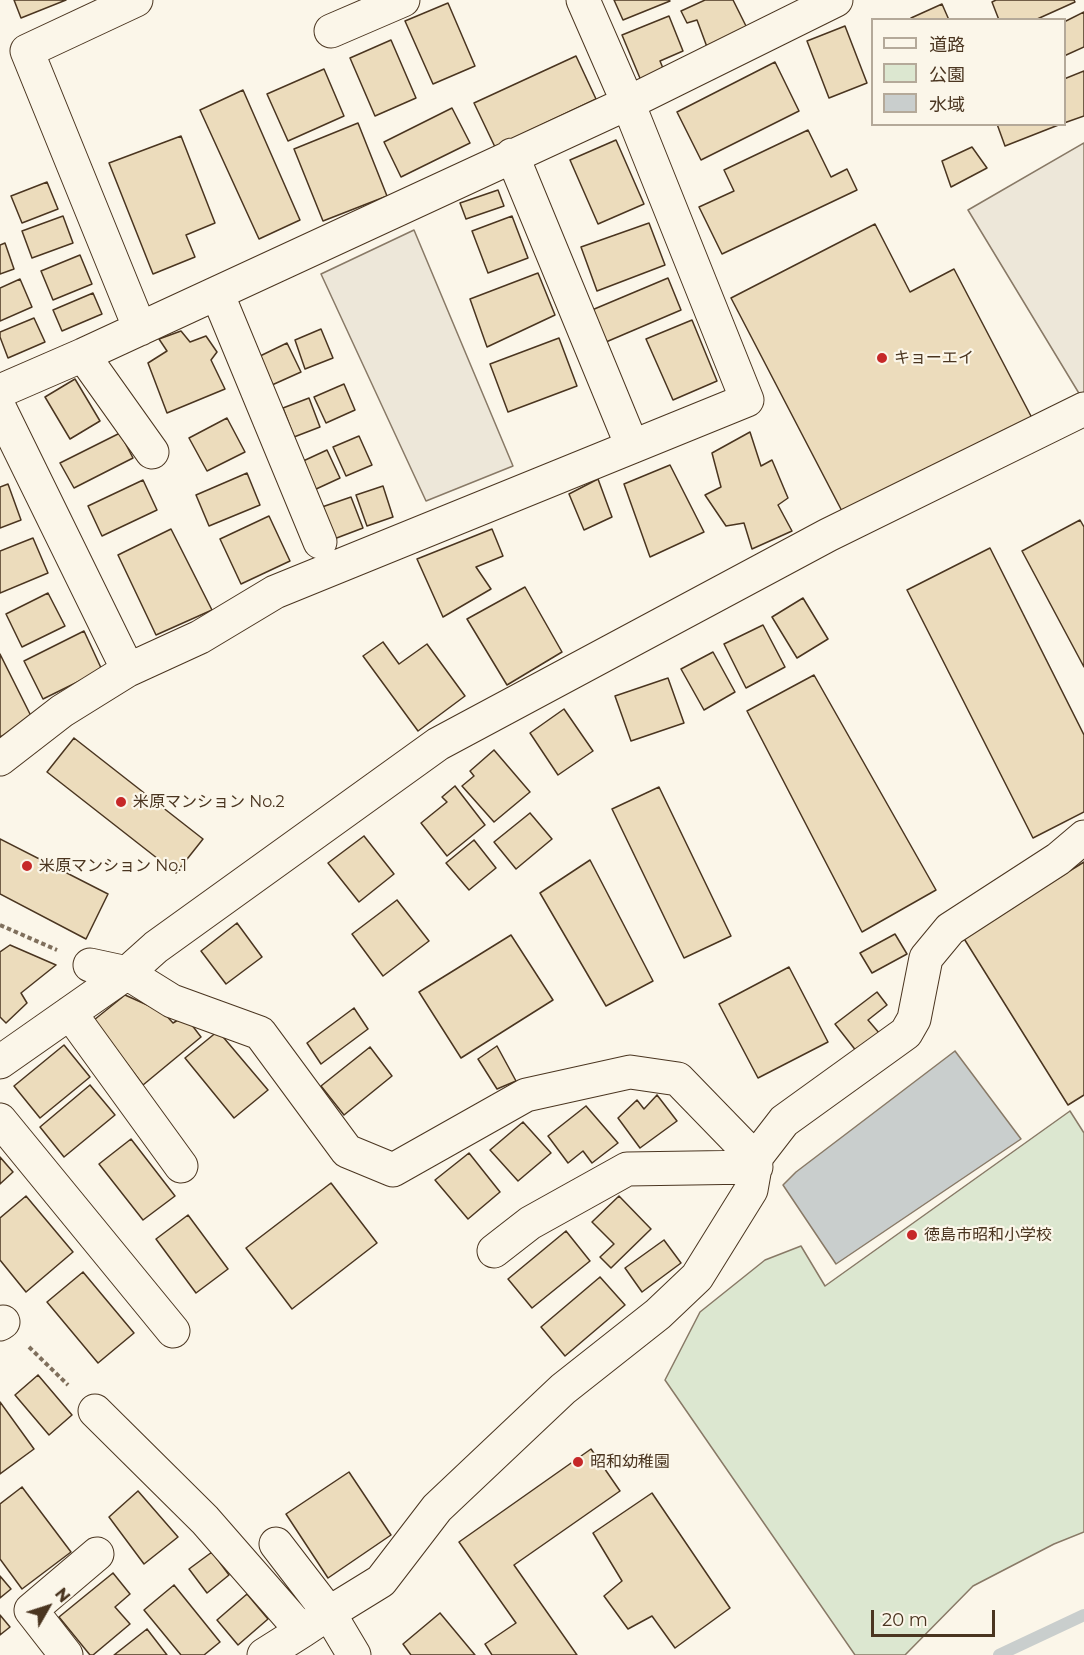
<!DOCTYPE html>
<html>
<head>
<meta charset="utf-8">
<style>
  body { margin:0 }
  #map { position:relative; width:1084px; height:1655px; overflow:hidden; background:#fbf6e9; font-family:Montserrat,"Noto Sans JP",sans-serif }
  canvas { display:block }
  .legend { position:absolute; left:871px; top:18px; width:195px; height:108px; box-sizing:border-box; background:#fbf6e9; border:2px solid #b4a999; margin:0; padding:8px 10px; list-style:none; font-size:18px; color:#4a3520 }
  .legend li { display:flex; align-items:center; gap:12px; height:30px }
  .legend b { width:30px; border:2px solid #b4a999 }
  .north { position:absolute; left:18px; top:1577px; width:60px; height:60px; -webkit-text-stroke:4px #fbf6e9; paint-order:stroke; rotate:51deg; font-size:16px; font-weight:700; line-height:24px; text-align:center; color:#4a3520 }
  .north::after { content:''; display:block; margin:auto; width:21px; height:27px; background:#4a3520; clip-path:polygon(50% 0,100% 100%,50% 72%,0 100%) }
  .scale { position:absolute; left:871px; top:1610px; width:124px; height:27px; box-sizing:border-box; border:3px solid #4a3520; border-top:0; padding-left:8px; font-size:18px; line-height:21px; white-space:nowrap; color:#4a3520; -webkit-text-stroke:4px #fbf6e9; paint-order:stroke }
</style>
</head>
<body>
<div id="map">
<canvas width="1084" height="1655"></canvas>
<ul class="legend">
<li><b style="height:8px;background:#fbf6e9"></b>道路</li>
<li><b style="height:16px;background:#dce7d0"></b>公園</li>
<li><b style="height:16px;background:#c9cecd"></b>水域</li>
</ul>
<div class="north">N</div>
<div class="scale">20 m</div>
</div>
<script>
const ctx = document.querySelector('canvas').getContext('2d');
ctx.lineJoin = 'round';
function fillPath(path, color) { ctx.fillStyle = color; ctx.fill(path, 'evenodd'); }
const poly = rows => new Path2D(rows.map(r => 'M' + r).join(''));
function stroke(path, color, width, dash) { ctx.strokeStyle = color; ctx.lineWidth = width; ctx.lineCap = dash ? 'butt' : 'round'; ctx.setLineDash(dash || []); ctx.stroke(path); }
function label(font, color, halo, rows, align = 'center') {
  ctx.font = font + ' Montserrat,"Noto Sans JP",sans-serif'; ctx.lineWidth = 4.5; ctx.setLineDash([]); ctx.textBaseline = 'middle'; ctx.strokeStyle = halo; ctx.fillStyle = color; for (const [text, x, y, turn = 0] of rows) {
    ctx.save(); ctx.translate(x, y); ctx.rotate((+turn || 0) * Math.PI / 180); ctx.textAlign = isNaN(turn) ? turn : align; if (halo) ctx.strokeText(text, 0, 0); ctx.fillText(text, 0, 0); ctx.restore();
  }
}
const green = poly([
  [1070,1111,1084,1133,1084,1532,1054,1544,973,1586,905,1655,855,1655,665,1380,700,1312,765,1260,801,1246,825,1286,1070,1111]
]);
const parking = poly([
  [1084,143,1084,393,1080,395,968,210,1084,143],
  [414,230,513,466,426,501,321,274,414,230]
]);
const water = poly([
  [955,1051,1021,1139,836,1264,783,1185,796,1172,955,1051]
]);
const stream = poly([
  [999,1655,1084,1615]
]);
const building = poly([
  [14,0,66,0,21,18,14,0],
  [614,0,669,0,670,1,623,20,614,0],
  [705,0,733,0,747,28,707,47,697,20,687,23,681,11,705,0],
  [996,0,1074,0,1075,2,1035,20,999,20,992,2,996,0],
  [448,3,475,66,433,84,405,21,448,3],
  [942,4,949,20,912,20,911,18,942,4],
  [1084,12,1084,47,1064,56,1064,22,1084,12],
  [669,16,683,51,660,61,665,73,642,83,622,35,669,16],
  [845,26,867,83,829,98,807,41,845,26],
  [391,40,416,98,375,116,350,58,391,40],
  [576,56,596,99,495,147,474,103,576,56],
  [775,62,799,111,701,160,677,112,775,62],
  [324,69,344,116,288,141,267,94,324,69],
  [1084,71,1084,116,1064,123,1064,79,1084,71],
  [243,90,300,220,259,239,200,110,243,90],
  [452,108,470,143,401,177,384,142,452,108],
  [358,123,387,196,323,221,294,149,358,123],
  [997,124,1061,124,1005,146,997,124],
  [808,130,831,177,847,169,857,190,722,254,699,207,734,191,724,170,808,130],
  [181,136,215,223,186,235,195,257,153,274,109,163,181,136],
  [616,140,644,204,598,224,570,160,616,140],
  [972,147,987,168,951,187,942,161,972,147],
  [47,182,58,209,22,223,11,196,47,182],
  [498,190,504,206,466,219,460,203,498,190],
  [63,216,73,243,32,258,22,231,63,216],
  [512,216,528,258,488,273,472,231,512,216],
  [649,223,665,265,597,291,581,247,649,223],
  [875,224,910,292,954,269,1032,418,844,515,731,298,875,224],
  [5,243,14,269,0,274,0,245,5,243],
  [80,255,92,284,53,300,41,271,80,255],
  [538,273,555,315,487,347,470,299,538,273],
  [668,278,681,310,606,342,592,310,668,278],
  [20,279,32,307,0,321,0,288,20,279],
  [93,293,102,314,62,331,53,310,93,293],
  [34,318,45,342,8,358,0,337,0,332,34,318],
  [692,320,717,381,673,400,646,339,692,320],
  [321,329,333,358,305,369,295,340,321,329],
  [181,331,190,342,206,336,217,352,211,360,225,389,167,413,148,363,167,351,159,339,181,331],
  [559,338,577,386,508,412,490,364,559,338],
  [287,343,301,372,272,385,258,357,287,343],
  [75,379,100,421,70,439,45,397,75,379],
  [344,384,355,410,326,423,314,397,344,384],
  [309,398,320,427,294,437,283,408,309,398],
  [227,418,245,452,207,471,189,438,227,418],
  [750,432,761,466,772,460,788,498,778,505,792,531,752,549,744,523,726,526,705,495,721,487,712,453,750,432],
  [120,433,133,458,74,488,60,463,120,433],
  [359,436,372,465,346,476,333,447,359,436],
  [327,450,340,478,314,490,301,462,327,450],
  [670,465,704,532,650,557,624,484,670,465],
  [247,473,260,505,209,526,196,495,247,473],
  [598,479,612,517,584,530,569,494,598,479],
  [143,480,157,510,102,536,88,506,143,480],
  [8,484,21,520,0,528,0,487,8,484],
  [383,486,393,517,367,526,356,495,383,486],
  [351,497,363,528,334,539,322,507,351,497],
  [269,516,290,561,241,584,220,539,269,516],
  [1080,520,1084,527,1084,667,1022,551,1080,520],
  [171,529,212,610,156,635,118,555,171,529],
  [492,529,503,556,476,567,491,589,443,617,417,559,492,529],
  [33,538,48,573,0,593,0,551,33,538],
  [990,548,1084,735,1084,812,1033,838,907,590,990,548],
  [525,587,562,652,507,685,467,619,525,587],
  [48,593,65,626,22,647,6,614,48,593],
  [803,598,828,639,797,658,772,617,803,598],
  [763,625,785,667,746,688,724,644,763,625],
  [84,631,102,670,43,699,24,661,84,631],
  [383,642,399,664,427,644,465,696,418,731,363,656,383,642],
  [713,652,735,692,704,710,681,669,713,652],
  [0,654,33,720,0,737,0,654],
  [814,675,936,890,862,932,747,711,814,675],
  [668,678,684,723,631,741,615,696,668,678],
  [564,709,593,751,558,775,530,733,564,709],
  [74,738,203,839,176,873,47,772,74,738],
  [494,750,530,792,494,822,462,786,474,776,470,771,494,750],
  [455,786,485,825,447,856,421,823,447,802,442,797,455,786],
  [659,787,731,936,684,958,612,809,659,787],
  [530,813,552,839,516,869,494,842,530,813],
  [364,836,394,874,359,902,328,863,364,836],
  [0,839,108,894,86,939,0,894,0,839],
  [474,840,496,868,469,890,446,863,474,840],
  [590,860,653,981,606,1006,540,893,590,860],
  [1084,862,1084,1095,1068,1105,963,937,1084,862],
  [397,900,429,941,383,976,352,934,397,900],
  [237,923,262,957,226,984,201,951,237,923],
  [895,934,907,954,872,973,860,953,895,934],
  [511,935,553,1000,461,1058,419,992,511,935],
  [10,945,56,965,21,993,27,1003,6,1023,0,1017,0,952,10,945],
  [789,967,828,1042,758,1078,719,1004,789,967],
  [877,992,887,1005,868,1020,880,1034,857,1052,835,1024,877,992],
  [125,995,163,1012,173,1023,185,1016,201,1037,143,1085,94,1020,125,995],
  [354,1008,368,1029,321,1064,307,1043,354,1008],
  [218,1031,268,1090,234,1118,185,1058,218,1031],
  [64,1045,90,1077,40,1118,14,1086,64,1045],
  [497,1046,516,1081,497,1089,478,1059,497,1046],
  [370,1047,392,1076,344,1115,321,1086,370,1047],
  [90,1085,115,1115,64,1157,40,1127,90,1085],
  [657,1095,677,1121,640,1148,618,1118,637,1100,644,1109,657,1095],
  [586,1106,618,1143,592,1163,583,1151,568,1163,548,1136,586,1106],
  [523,1122,551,1153,518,1181,490,1150,523,1122],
  [131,1139,175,1196,143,1220,99,1164,131,1139],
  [469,1153,500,1192,468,1219,435,1180,469,1153],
  [0,1157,13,1172,0,1184,0,1157],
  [331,1183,377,1243,292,1309,246,1248,331,1183],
  [26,1196,73,1252,26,1292,0,1260,0,1218,26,1196],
  [619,1196,651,1229,611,1268,600,1257,614,1244,592,1222,619,1196],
  [188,1215,228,1269,196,1293,156,1239,188,1215],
  [566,1231,590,1261,532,1308,508,1279,566,1231],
  [664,1240,681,1263,642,1292,625,1268,664,1240],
  [83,1272,134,1333,98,1363,47,1302,83,1272],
  [600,1277,625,1305,565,1356,541,1327,600,1277],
  [38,1375,72,1415,49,1435,15,1395,38,1375],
  [0,1402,34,1449,0,1474,0,1402],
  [591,1449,620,1491,514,1565,577,1655,492,1655,485,1644,516,1623,459,1542,591,1449],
  [349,1472,391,1535,328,1578,286,1514,349,1472],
  [22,1487,71,1552,22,1589,0,1559,0,1504,22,1487],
  [138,1491,178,1537,144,1564,109,1517,138,1491],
  [652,1493,730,1608,675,1648,652,1616,628,1629,604,1596,622,1581,593,1533,652,1493],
  [212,1552,229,1575,207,1593,189,1569,212,1552],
  [113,1573,130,1594,115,1607,130,1624,93,1655,90,1655,59,1617,113,1573],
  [0,1576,11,1589,0,1598,0,1576],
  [174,1585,220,1642,204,1655,181,1655,144,1610,174,1585],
  [247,1594,268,1619,238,1645,217,1620,247,1594],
  [440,1613,475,1655,411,1655,403,1644,440,1613],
  [0,1615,10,1627,0,1635,0,1615],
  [147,1629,167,1655,114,1655,147,1629]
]);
const path = poly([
  [0,925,57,950],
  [29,1347,68,1385]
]);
const minor = poly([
  [136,0,27,51,140,329],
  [331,31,403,0],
  [512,155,632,446],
  [217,293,320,542],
  [83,355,152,452],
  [0,391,83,355,628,103,836,0],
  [0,409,128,670],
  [0,759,62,711,128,670,200,637,275,592,747,400,628,103,583,0],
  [90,965,127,973,172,1001,260,1033,347,1151,393,1170,526,1095,630,1072,678,1079,745,1148,757,1156],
  [70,1013,181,1166],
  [0,1062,127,973,156,947,438,744,828,535,1084,409],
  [0,1120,173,1331],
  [494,1251,530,1223,627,1169,756,1167],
  [0,1324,3,1322],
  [95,1411,205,1520,302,1631,329,1613,354,1655],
  [276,1544,329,1613,381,1581,437,1508,563,1389,658,1314,697,1277,751,1190,757,1156,784,1121,906,1033,914,1019,926,958,950,929,1058,859,1084,837],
  [66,1655,31,1610,97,1554],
  [264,1655,302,1631]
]);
const markers = [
  [882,358,6,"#c62828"],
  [121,802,6,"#c62828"],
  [27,866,6,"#c62828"],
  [912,1235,6,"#c62828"],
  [578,1462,6,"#c62828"]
];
const poiNames = [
  ["キョーエイ",894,358],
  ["米原マンション No.2",133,802],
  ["米原マンション No.1",39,866],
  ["徳島市昭和小学校",924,1235],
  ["昭和幼稚園",590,1462]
];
fillPath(green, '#dce7d0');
stroke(green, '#887966', 1.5);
fillPath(parking, '#ede7d9');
stroke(parking, '#887966', 1.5);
fillPath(water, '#c9cecd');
stroke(water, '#887966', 1.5);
stroke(stream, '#c9cecd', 12);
fillPath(building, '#ecdcbc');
stroke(building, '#4a3520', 1.5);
stroke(minor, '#4a3520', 35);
stroke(path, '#7f6f5c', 4, [4.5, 3]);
stroke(minor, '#fbf6e9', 33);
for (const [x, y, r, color] of markers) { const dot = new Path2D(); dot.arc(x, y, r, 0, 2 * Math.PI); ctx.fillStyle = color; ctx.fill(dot); stroke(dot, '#fbf6e9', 2); }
label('16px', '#4a3520', '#fbf6e9', poiNames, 'left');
</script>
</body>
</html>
